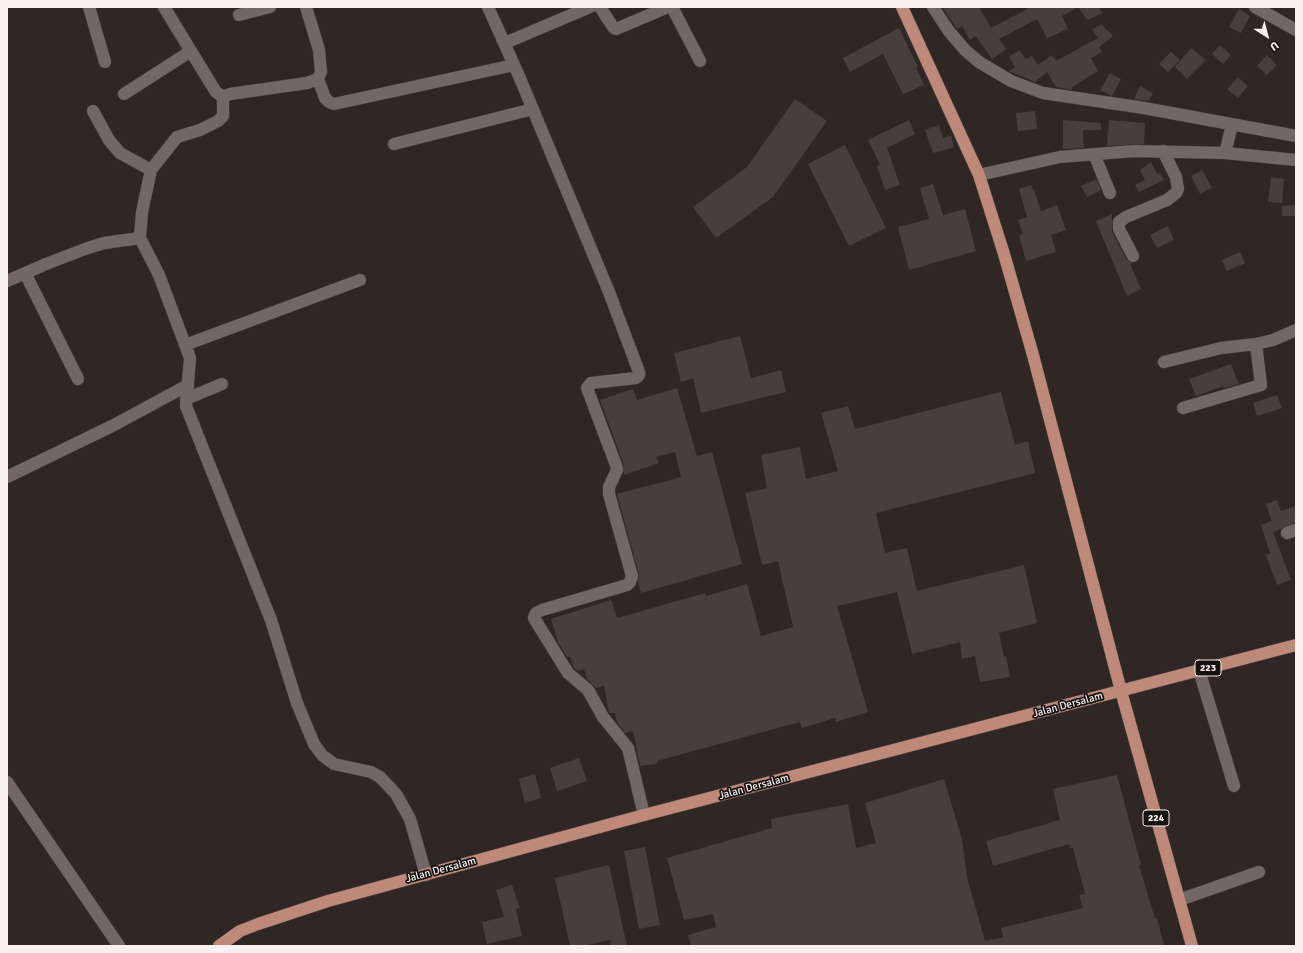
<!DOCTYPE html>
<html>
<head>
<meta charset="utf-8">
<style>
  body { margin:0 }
  #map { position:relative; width:1303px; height:953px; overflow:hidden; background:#302724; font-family:Signika,sans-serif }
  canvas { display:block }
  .frame { position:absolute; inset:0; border:8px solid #f8f1ef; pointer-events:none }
  .north { position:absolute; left:1247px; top:16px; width:40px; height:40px; -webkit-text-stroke:3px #151110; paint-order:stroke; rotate:144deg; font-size:11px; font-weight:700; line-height:16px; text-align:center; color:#f8f1ef }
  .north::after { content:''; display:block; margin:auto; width:14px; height:18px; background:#f8f1ef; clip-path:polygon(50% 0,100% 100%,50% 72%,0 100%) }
</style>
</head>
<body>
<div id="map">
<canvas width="1303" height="953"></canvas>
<div class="frame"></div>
<div class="north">U</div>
</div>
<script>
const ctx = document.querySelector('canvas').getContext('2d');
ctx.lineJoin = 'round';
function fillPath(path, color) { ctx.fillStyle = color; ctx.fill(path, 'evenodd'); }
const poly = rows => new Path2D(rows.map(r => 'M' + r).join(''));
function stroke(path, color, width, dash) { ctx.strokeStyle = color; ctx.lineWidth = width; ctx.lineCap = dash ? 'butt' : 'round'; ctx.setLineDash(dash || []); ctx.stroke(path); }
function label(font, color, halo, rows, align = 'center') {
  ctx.font = font + ' Signika,sans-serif'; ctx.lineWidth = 3.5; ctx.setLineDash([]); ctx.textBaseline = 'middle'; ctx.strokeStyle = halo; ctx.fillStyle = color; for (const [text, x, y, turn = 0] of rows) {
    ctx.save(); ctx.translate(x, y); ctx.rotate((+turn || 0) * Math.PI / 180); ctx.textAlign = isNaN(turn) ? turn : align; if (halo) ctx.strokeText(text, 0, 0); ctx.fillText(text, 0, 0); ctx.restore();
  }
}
const building = poly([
  [945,7,979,7,991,28,1031,7,1098,7,1103,13,1087,20,1078,7,1062,16,1068,29,1047,38,1037,19,999,39,1006,49,992,59,976,36,970,40,962,26,957,29,943,8],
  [1239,9,1250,16,1241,33,1229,27],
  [1101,24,1113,36,1099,47,1102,52,1091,58,1098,71,1072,87,1072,90,1056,87,1047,72,1035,82,1009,71,1015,67,1009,57,1019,50,1026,59,1032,56,1038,65,1052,55,1056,61,1098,38,1092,30],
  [899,28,918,67,916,67,924,85,903,94,883,54,850,72,843,58],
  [1220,45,1231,55,1223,64,1212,54],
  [1191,48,1206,60,1187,79,1175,67],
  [1171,52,1180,60,1168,72,1159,64],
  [1267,55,1277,65,1267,75,1257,66],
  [1110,73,1121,79,1112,96,1100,90],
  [1238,77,1248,86,1238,98,1227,89],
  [1140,86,1153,93,1149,101,1134,99],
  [795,99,827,121,773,197,716,238,693,207,747,167],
  [1035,111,1037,129,1018,131,1016,113],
  [909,120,915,134,887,148,900,185,885,190,877,166,880,165,868,140],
  [1063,120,1101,123,1101,130,1083,130,1084,148,1063,149],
  [1109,120,1145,123,1144,144,1107,146],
  [939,125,943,138,951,136,954,147,933,153,925,130],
  [845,145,886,228,849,246,808,164],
  [1151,162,1157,174,1160,173,1164,180,1139,192,1135,185,1145,180,1140,170],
  [1202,170,1212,188,1200,194,1191,176],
  [1271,177,1284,179,1282,203,1268,202],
  [1096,179,1101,190,1087,197,1081,186],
  [933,184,943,215,965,209,976,251,909,270,898,227,929,219,920,188],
  [1031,185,1033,190,1034,190,1041,211,1057,205,1066,230,1051,235,1056,252,1026,261,1019,235,1023,234,1018,220,1027,217,1019,189],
  [1296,205,1296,216,1282,216,1282,206],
  [1112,214,1112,232,1126,259,1133,263,1130,264,1141,289,1127,296,1096,221],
  [1168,226,1174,240,1157,248,1150,235],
  [1240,252,1245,263,1227,271,1222,260],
  [740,336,751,378,781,370,786,392,701,413,693,378,681,382,674,353],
  [1231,364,1239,384,1224,388,1223,386,1196,396,1189,379],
  [677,388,697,456,712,452,742,564,641,593,638,582,639,574,617,494,681,477,675,452,656,457,659,463,624,475,623,462,600,400,633,389,637,400],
  [1001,392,1015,445,1028,441,1035,473,876,513,885,553,907,548,917,591,1024,565,1037,623,999,633,1004,657,1006,656,1010,677,980,682,975,656,962,659,960,642,912,654,897,592,837,606,868,712,836,722,835,718,802,728,800,722,657,761,657,764,640,766,633,731,625,733,617,722,615,713,609,713,604,686,596,688,587,679,584,669,578,671,574,668,570,657,567,657,558,642,551,619,611,600,617,618,705,593,706,596,747,584,761,636,793,627,778,561,762,565,745,493,767,488,761,455,800,447,806,479,838,471,821,413,848,406,855,429],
  [1277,395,1282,408,1257,416,1253,403],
  [1277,500,1281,511,1296,506,1296,523,1273,532,1291,580,1277,585,1266,555,1270,553,1261,525,1272,521,1266,504],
  [579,758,587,781,557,791,550,768],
  [535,774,541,798,525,803,519,779],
  [1117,775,1141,865,1139,865,1155,919,1157,918,1164,946,691,946,688,935,716,927,713,914,684,920,667,858,772,828,771,819,848,804,856,848,876,843,865,803,944,779,962,839,967,877,985,941,1003,937,1001,928,1083,908,1079,895,1085,894,1073,848,1070,848,1069,844,993,866,986,841,1060,820,1053,789],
  [645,847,660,925,639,929,624,851],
  [609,865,627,946,611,946,610,940,583,946,570,946,555,878],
  [512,885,520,908,516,909,522,936,487,944,482,922,504,917,496,890]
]);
const minor = poly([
  [89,7,105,62],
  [164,7,211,84,216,92,223,97],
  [488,7,514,65],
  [600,7,613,27,616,29,668,7],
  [672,7,700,61],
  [933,7,948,30,965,50,979,62,1011,81,1043,93,1144,108,1296,136],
  [1255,7,1296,30],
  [239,15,270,7],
  [505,43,590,7],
  [318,79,325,98,329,102,334,104,514,65,519,76,609,292,639,372,639,375,636,378,591,383,587,388,616,465,617,470,609,487,609,494,632,576,630,582,627,585,542,610,536,613,534,618,568,673,588,690,603,717,628,748,644,815],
  [124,94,191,51],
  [93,111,109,140,120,153,151,170],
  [394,144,533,109],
  [1225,153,1232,125],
  [1094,154,1110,193],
  [979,175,1060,157,1134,151,1225,153,1296,160],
  [140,238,142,212,151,170,177,137,200,130,218,121,223,116,223,97,230,94,307,83,318,79,321,72,319,50,306,7],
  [1133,256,1119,229,1119,222,1126,217,1167,200,1176,193,1178,189,1176,177,1163,151],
  [25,273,78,379],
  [7,281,46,264,85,249,104,243,140,238,159,275,190,358,186,406,271,620,297,703,314,744,322,755,334,764,371,772,380,777,396,794,410,819,426,875],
  [185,345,360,280],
  [1164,362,1221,348,1256,344,1273,340,1296,330],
  [186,399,222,384],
  [1183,408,1261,385,1256,344],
  [7,477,114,425,188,385],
  [1287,533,1296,530],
  [1199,670,1234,786],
  [7,782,119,946],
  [1179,900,1259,872]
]);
const major = poly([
  [902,7,979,175,1004,254,1033,355,1121,691,1192,946],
  [219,946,240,931,258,924,328,901,644,815,1296,645]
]);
const shields = [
  [1208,668,26],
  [1156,818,26]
];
const shieldNames = [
  ["223",1208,668],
  ["224",1156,818]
];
const streetNames = [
  ["Jalan Dersalam",1068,705,-15],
  ["Jalan Dersalam",754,787,-15],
  ["Jalan Dersalam",441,870,-15]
];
fillPath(building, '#483e3b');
stroke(minor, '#49423f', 13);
stroke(major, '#49423f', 13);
stroke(minor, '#726764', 12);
stroke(major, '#be8978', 12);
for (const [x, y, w] of shields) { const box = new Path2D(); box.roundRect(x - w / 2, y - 8, w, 16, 3); ctx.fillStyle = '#151110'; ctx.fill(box); stroke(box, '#f8f1ef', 1); }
label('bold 10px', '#f8f1ef', null, shieldNames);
label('11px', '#f8f1ef', '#151110', streetNames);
</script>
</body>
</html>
